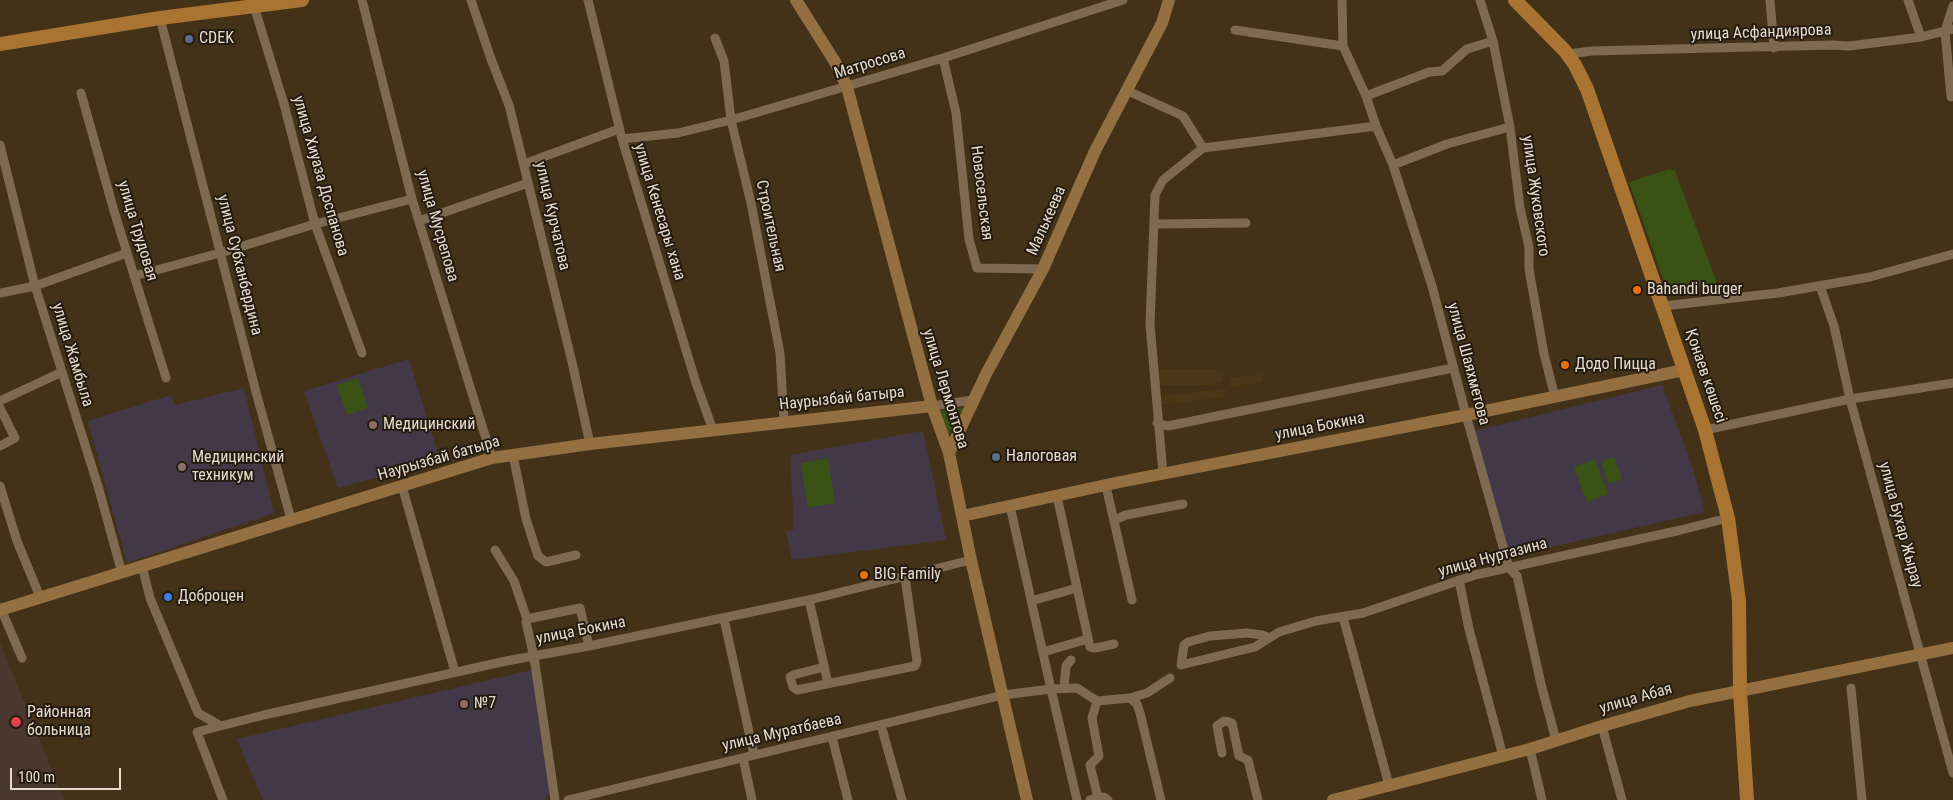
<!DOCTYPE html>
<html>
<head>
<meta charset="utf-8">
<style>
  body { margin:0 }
  #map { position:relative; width:1953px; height:800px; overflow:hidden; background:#433218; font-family:"Roboto Condensed",sans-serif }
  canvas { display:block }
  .scale { position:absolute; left:10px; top:768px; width:111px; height:22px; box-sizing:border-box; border:2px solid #e6dbcd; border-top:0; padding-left:6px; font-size:15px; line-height:18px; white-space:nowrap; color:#e6dbcd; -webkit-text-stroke:4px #231b10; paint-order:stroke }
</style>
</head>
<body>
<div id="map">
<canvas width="1953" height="800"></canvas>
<div class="scale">100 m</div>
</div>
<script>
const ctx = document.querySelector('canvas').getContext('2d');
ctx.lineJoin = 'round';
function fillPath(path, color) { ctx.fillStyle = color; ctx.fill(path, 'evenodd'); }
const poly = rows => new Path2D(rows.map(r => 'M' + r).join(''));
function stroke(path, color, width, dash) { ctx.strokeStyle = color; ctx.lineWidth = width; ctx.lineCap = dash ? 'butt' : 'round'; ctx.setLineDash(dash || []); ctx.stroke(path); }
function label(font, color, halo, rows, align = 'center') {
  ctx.font = font + ' "Roboto Condensed",sans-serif'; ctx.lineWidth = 4; ctx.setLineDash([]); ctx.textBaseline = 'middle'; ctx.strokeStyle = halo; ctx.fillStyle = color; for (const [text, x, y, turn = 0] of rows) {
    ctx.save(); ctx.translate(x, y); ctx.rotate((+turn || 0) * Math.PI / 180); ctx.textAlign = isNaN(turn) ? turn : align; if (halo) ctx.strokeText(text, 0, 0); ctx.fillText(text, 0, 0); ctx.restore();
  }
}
const built = poly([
  [1157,369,1216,369,1216,375,1222,375,1222,382,1217,382,1217,385,1157,385],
  [1261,374,1262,382,1230,387,1229,378],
  [1223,389,1224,397,1159,405,1158,396]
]);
const education = poly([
  [409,359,440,460,338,488,304,391],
  [1662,385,1692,466,1705,512,1516,555,1508,553,1474,431],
  [244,388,274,513,127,563,88,421,171,395,175,405],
  [923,431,946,540,792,560,786,532,794,529,790,455],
  [536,669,555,784,545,800,263,800,237,739]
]);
const medical = poly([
  [0,643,64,800,0,800]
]);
const green = poly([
  [1669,169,1675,171,1717,283,1669,295,1629,182],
  [358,378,368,408,347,415,337,385],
  [963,408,947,438,939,411],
  [1614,457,1622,479,1609,484,1601,462],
  [828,458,835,503,808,508,801,463],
  [1595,459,1608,494,1587,502,1574,467]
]);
const street = poly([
  [362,0,412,199,492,458],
  [471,0,491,59,509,105,572,362,590,444],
  [588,0,622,139,696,383,713,430],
  [1342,0,1343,46,1366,96,1376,126,1393,165,1432,286,1466,415,1509,568,1517,576,1541,684,1556,740],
  [1480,0,1493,41,1510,127,1520,208,1529,247,1529,269,1544,354,1555,397],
  [1770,0,1774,48],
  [1908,0,1921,37],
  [254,6,284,104,315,224,362,353],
  [160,18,256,392,291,519],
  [1235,30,1343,46],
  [715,38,724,61,731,120,751,203,780,353,784,421],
  [1568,54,1592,51,1833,45,1849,46,1921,37,1953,29],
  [943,58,956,113,969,239,977,268,1043,269],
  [1128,91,1183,116,1203,148,1376,126],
  [81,93,114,211,166,378],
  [1366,96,1429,72,1442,71,1467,49,1493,41],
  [1951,97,1945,31,1953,6],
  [622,139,678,133,731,120,943,58,1123,0],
  [0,145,35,286,98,486,122,573],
  [524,164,619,129],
  [1393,165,1447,144,1510,127],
  [419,221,528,183],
  [1154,224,1246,223],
  [134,276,220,253,315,224,412,199],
  [1820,286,1834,326,1850,399,1953,773],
  [0,293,35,286,127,253],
  [1663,306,1778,293,1870,277,1953,254],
  [0,401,62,372],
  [932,406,973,400],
  [0,408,15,438,0,446],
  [1157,423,1168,426,1453,368],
  [1705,430,1850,399,1953,383],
  [513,455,526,519,538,556,546,562,576,555],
  [1163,474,1150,324,1155,195,1163,180,1203,148],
  [0,486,17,541,40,597],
  [402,486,455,672],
  [1106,486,1132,600],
  [1057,496,1090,647,1095,648,1114,644],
  [1010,506,1051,689,1077,688,1097,701,1130,698,1147,693,1170,678],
  [1114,520,1126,515,1183,504],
  [495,550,514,581,527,619,526,622,534,657,555,800],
  [142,566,150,598,198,713,219,725],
  [1459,580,1469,629,1503,756],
  [809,600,828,683],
  [1031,601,1077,588],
  [1,609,22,658],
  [1343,617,1389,785],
  [527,619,580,608,589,646],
  [724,619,754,755],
  [1268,637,1262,635,1247,633,1210,636,1188,642,1184,645,1181,665,1255,647,1279,632,1316,621,1363,613,1475,575,1681,530,1728,518],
  [1043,652,1088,639],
  [824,667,793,675,790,677,793,687,797,690,915,666,917,661,905,577],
  [1064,688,1066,666,1071,660],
  [1851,688,1862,800],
  [1130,698,1137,704,1140,713,1161,800],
  [1097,701,1092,718,1099,756,1090,765,1098,798],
  [881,725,902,800],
  [1602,726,1622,800],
  [832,737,848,800],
  [1530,749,1542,800],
  [1222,753,1217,726,1224,721,1229,722,1232,723,1239,756,1248,760,1258,800],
  [743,758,752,800],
  [223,800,197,732,264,715,506,661,589,646,813,599,971,560],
  [568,800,1003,695,1051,689,1077,800],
  [1090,800,1104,797,1108,800]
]);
const secondary = poly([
  [796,0,835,62,847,87,932,406,949,453,971,560,1027,800],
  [949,453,986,374,1043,269,1095,151,1162,23,1169,0],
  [962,516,1120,482,1466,415,1684,370],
  [0,610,492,458,590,444,932,406],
  [1333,800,1530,749,1602,726,1690,701,1953,648]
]);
const primary = poly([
  [1515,0,1565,51,1575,65,1587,89,1705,430,1728,518,1739,601,1740,692,1747,800],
  [0,44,160,18,302,0]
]);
const markers = [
  [189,39,5,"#5c6f8a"],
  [1637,290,5,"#e8710a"],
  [1565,365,5,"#e8710a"],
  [373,425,5,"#8d6e63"],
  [996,457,5,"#5c6f8a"],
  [182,467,5,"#8d6e63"],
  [864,575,5,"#e8710a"],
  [168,597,5,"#3f7fe0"],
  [464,704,5,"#8d6e63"],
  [16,722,6,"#e0444e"]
];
const streetNames = [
  ["улица Асфандиярова",1761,33,-2],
  ["Матросова",870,64,-17],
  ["улица Хиуаза Доспанова",320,176,74],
  ["Новосельская",981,193,83],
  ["улица Жуковского",1535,196,82],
  ["улица Кенесары хана",659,212,73],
  ["улица Курчатова",552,216,77],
  ["Малькеева",1047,221,-66],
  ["улица Мусрепова",437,226,74],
  ["Строительная",770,226,78],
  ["улица Трудовая",137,231,73],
  ["улица Субханбердина",239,265,76],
  ["улица Жамбыла",72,355,73],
  ["улица Шаяхметова",1468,364,75],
  ["Қонаев көшесі",1705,376,71],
  ["улица Лермонтова",945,389,73],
  ["Наурызбай батыра",842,399,-6],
  ["улица Бокина",1320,427,-11],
  ["Наурызбай батыра",439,459,-16],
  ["улица Бухар Жырау",1900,525,75],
  ["улица Нуртазина",1493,558,-15],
  ["улица Бокина",581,631,-11],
  ["улица Абая",1636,699,-16],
  ["улица Муратбаева",782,733,-13]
];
const poiNames = [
  ["CDEK",199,39],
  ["Bahandi burger",1647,290],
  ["Додо Пицца",1575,365],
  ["Медицинский",383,425],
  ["Налоговая",1006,457],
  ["Медицинский",192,458],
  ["техникум",192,476],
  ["BIG Family",874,575],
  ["Доброцен",178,597],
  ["№7",474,704],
  ["Районная",27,713],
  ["больница",27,731]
];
fillPath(built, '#4b3615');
fillPath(education, '#433848');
fillPath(medical, '#4a382f');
fillPath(green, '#3a5213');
stroke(street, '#7e6a50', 9);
stroke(secondary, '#936f41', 12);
stroke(primary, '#a97432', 14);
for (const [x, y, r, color] of markers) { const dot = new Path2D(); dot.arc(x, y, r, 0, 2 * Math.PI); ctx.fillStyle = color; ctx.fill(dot); stroke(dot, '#231b10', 2); }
label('16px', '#e6dbcd', '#231b10', streetNames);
label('16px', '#e6dbcd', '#231b10', poiNames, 'left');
</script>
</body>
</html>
